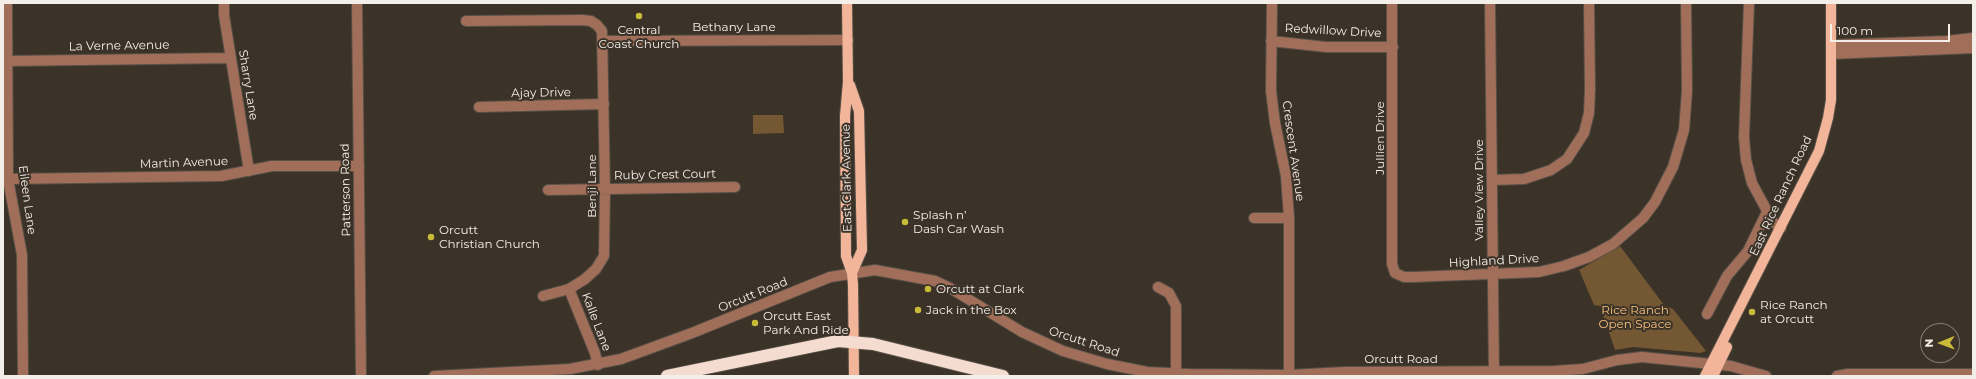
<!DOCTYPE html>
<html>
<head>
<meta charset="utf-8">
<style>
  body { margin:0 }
  #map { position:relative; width:1976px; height:379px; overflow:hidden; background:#3b3228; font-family:Montserrat,sans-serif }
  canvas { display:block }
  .frame { position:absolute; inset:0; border:4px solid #f4eee8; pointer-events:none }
  .north { position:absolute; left:1920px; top:323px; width:40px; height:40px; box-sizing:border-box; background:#3b3228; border:1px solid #857d75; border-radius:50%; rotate:269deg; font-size:11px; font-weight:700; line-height:16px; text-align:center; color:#f4eee8 }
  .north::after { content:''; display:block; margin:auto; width:14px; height:18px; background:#c9bb3a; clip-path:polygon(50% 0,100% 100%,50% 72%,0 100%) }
  .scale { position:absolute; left:1830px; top:24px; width:120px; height:18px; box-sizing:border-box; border:2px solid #f4eee8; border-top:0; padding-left:5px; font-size:12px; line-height:14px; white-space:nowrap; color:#f4eee8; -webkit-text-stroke:3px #3b3228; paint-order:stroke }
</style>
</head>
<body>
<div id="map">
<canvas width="1976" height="379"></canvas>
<div class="frame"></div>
<div class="north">N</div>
<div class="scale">100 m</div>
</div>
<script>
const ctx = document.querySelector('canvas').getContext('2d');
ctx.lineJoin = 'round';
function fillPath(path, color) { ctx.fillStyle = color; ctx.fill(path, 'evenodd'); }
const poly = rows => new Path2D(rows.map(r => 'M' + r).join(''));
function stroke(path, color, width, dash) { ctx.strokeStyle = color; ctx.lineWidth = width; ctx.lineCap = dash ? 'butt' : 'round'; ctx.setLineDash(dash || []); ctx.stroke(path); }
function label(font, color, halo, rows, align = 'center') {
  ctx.font = font + ' Montserrat,sans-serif'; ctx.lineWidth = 4; ctx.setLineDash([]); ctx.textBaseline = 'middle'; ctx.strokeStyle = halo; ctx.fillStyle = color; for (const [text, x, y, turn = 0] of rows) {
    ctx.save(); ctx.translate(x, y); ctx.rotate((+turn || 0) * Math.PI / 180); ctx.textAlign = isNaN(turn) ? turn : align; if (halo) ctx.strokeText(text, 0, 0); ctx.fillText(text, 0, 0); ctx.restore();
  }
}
const green = poly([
  [753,115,783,115,784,133,753,134],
  [1620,246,1664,305,1673,309,1706,351,1701,353,1633,347,1615,350,1600,306,1594,305,1579,270]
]);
const minor = poly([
  [7,3,8,179,22,255,23,376],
  [224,3,224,15,249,171],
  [357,3,361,376],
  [1272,3,1271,91,1275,123,1286,176,1289,218,1289,375],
  [1392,3,1392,264,1395,273,1404,277,1413,277,1539,272,1564,266,1589,257,1613,244,1643,218,1655,202,1673,167,1684,130,1687,91,1686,3],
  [1490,3,1494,376],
  [1749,3,1744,137,1746,160,1752,183,1773,222,1781,228],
  [466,21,582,20,591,21,597,25,602,31,605,189,604,256,596,269,585,279,569,289,543,296],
  [603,41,848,40],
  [1271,41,1326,47,1393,47],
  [1831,45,1947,41,1973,38],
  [1831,54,1973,48],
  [8,61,230,58],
  [479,107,604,104],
  [8,179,221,176,272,166,359,166],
  [1492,180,1524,179,1551,170,1567,159,1584,133,1589,113,1590,90,1589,3],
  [548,190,735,187],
  [1254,218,1289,218],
  [1158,287,1169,293,1176,306,1176,374],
  [569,289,595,353,598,365],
  [1707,314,1727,276,1748,251,1767,212],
  [434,376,570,369,621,359,692,333,830,277,875,270,935,281,950,288,1022,332,1063,351,1107,364,1147,372,1189,374,1289,375,1345,372,1554,371,1583,369,1617,360,1642,357,1731,366,1766,376],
  [1837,376,1848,374,1973,374]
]);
const major = poly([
  [847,3,848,82,845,116,846,256,852,273,853,285,854,376],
  [850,85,859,111,862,250,852,273],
  [1705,376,1819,151,1828,118,1831,100,1831,3],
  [1713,376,1727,347]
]);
const highway = poly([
  [667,376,838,341,873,344,1003,376]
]);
const markers = [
  [639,16,4,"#c9bb3a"],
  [905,222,4,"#c9bb3a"],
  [431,237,4,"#c9bb3a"],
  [928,289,4,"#c9bb3a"],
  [918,310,4,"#c9bb3a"],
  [1752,312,4,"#c9bb3a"],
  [755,323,4,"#c9bb3a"]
];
const streetNames = [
  ["Bethany Lane",734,27],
  ["Redwillow Drive",1333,31,3],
  ["La Verne Avenue",119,46,-1],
  ["Sharry Lane",248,85,81],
  ["Ajay Drive",541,93,-1],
  ["Jullien Drive",1380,138,-90],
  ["Crescent Avenue",1293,151,82],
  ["Martin Avenue",184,163,-2],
  ["Ruby Crest Court",665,175,-1],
  ["East Clark Avenue",847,178,-91],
  ["Benji Lane",592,186,-90],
  ["Patterson Road",346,190,-91],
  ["Valley View Drive",1479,190,-90],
  ["East Rice Ranch Road",1781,196,-65],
  ["Eileen Lane",27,200,82],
  ["Highland Drive",1494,261,-3],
  ["Orcutt Road",753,295,-22],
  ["Kalle Lane",596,322,69],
  ["Orcutt Road",1084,342,18],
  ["Orcutt Road",1401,359]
];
const poiNames = [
  ["Central",639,30,"center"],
  ["Coast Church",639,44,"center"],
  ["Splash n’",913,215],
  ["Dash Car Wash",913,229],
  ["Orcutt",439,230],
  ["Christian Church",439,244],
  ["Orcutt at Clark",936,289],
  ["Rice Ranch",1760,305],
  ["at Orcutt",1760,319],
  ["Jack in the Box",926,310],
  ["Orcutt East",763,316],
  ["Park And Ride",763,330]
];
const parkNames = [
  ["Rice Ranch",1635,310],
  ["Open Space",1635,324]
];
fillPath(green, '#745733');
stroke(minor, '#595047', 12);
stroke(major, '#595047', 12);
stroke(highway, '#595047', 14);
stroke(minor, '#a16f59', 10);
stroke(major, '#f3b59a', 10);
stroke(highway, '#f5dcd1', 12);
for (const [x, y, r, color] of markers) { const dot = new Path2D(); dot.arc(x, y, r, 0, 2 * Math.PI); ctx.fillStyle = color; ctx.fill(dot); stroke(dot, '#3b3228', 1.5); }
label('12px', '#f4eee8', '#3b3228', streetNames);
label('12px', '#f4eee8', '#3b3228', poiNames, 'left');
label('12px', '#f6c07f', '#3b3228', parkNames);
</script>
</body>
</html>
